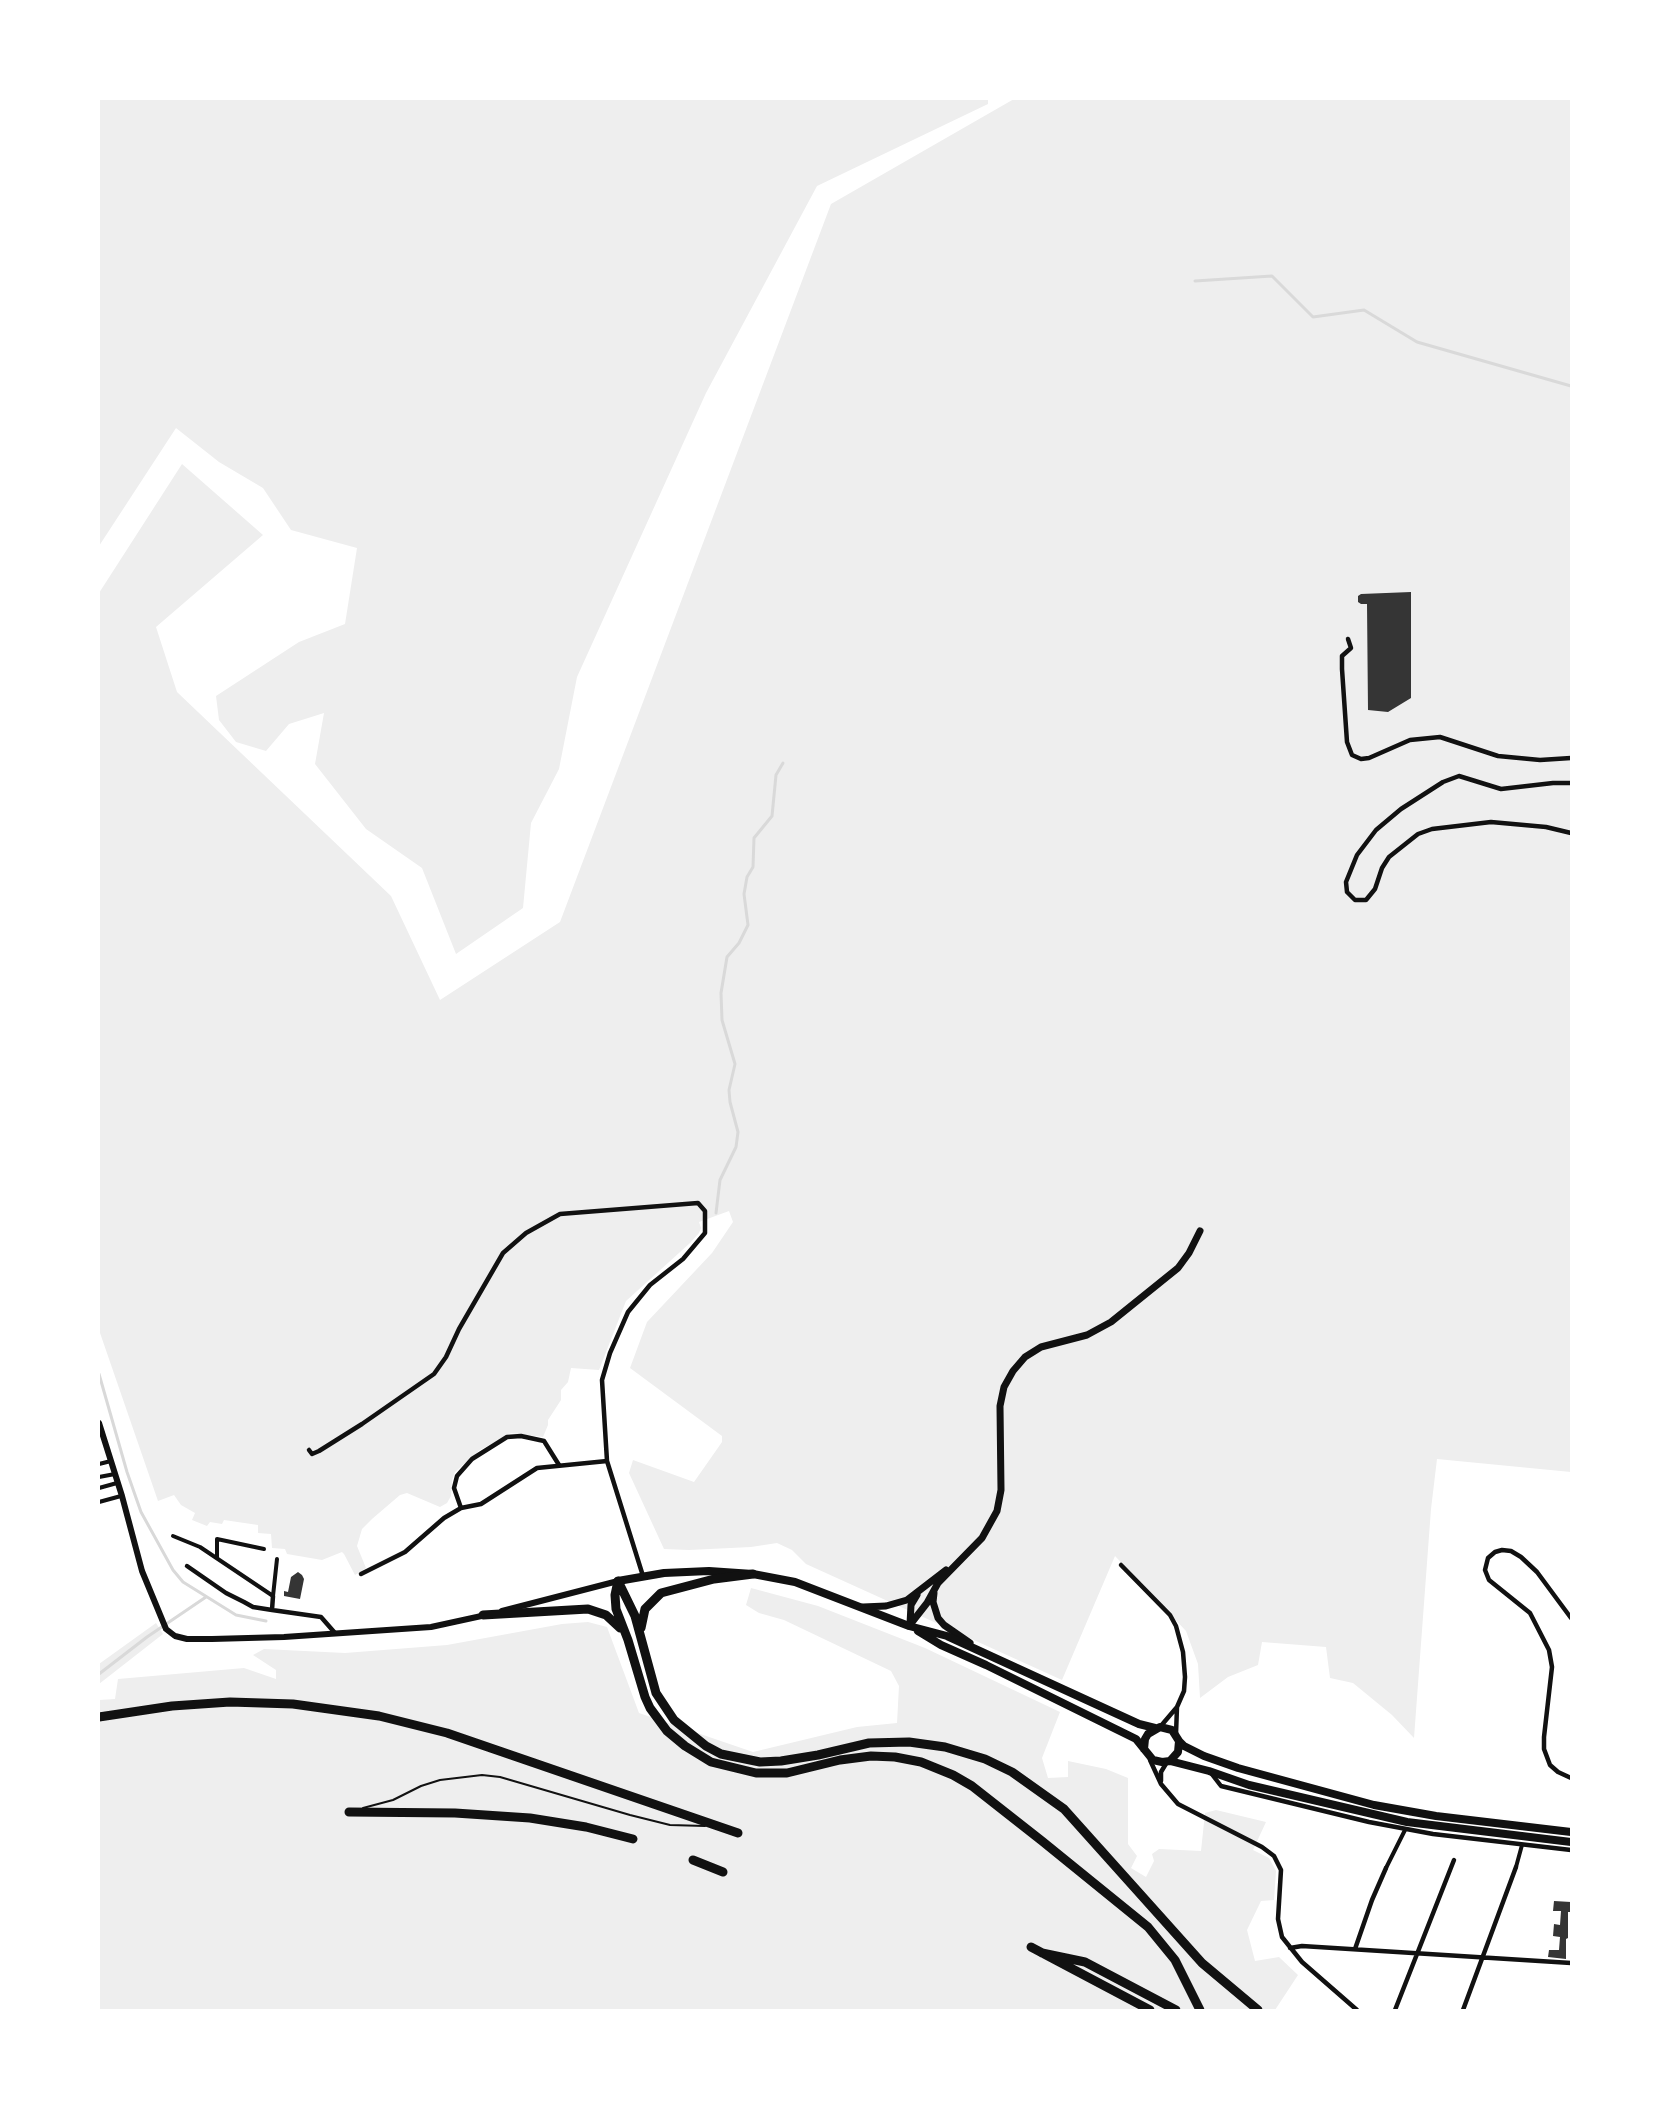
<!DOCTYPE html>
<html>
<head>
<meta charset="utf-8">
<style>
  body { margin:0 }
  #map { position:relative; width:1670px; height:2109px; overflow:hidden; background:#fff; font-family:"DejaVu Sans",sans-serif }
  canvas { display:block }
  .frame { position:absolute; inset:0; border:100px solid #fff; pointer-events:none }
</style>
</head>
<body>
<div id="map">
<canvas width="1670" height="2109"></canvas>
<div class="frame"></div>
</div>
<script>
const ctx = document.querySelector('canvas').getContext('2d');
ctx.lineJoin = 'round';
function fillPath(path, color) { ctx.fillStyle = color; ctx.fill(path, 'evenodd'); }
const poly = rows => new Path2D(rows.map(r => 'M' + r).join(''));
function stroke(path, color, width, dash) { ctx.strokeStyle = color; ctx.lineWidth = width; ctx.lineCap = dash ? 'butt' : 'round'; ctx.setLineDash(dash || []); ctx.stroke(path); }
const green = poly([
  [99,99,988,99,988,104,817,186,706,393,577,677,559,769,531,823,523,908,456,954,422,868,366,829,315,764,324,713,289,724,266,751,236,742,219,720,216,696,299,642,345,624,357,548,291,530,263,488,219,462,176,428,99,546],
  [1014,99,1571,99,1571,1472,1437,1459,1431,1509,1414,1738,1392,1715,1353,1683,1330,1678,1326,1647,1262,1642,1258,1665,1228,1677,1200,1698,1198,1664,1186,1631,1115,1556,1062,1680,806,1564,792,1550,777,1543,751,1547,689,1550,664,1549,629,1473,633,1460,694,1482,722,1442,722,1436,630,1368,647,1322,712,1253,733,1222,729,1211,699,1222,701,1228,699,1233,690,1243,626,1301,599,1370,571,1368,568,1382,561,1390,561,1400,548,1420,548,1425,543,1437,511,1433,480,1450,455,1472,452,1480,451,1496,447,1503,440,1507,407,1493,400,1495,372,1519,362,1529,357,1546,366,1568,355,1575,344,1554,342,1552,322,1560,287,1554,285,1549,272,1548,271,1534,258,1533,258,1525,224,1520,222,1524,210,1522,207,1526,192,1520,195,1513,181,1505,174,1495,158,1501,99,1330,99,593,182,464,263,535,156,627,177,692,391,896,440,1000,560,922,831,204],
  [751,1588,818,1606,925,1648,1060,1712,1042,1758,1048,1778,1068,1777,1068,1761,1106,1769,1128,1778,1128,1844,1137,1856,1131,1868,1146,1877,1154,1861,1152,1854,1159,1849,1201,1851,1205,1813,1216,1810,1266,1822,1253,1850,1269,1858,1276,1871,1274,1900,1261,1901,1247,1930,1255,1961,1279,1957,1298,1975,1275,2010,99,2010,99,1700,115,1699,118,1679,244,1668,276,1679,276,1670,253,1655,264,1649,345,1653,447,1645,562,1624,588,1622,607,1627,639,1713,753,1752,857,1727,897,1723,899,1686,891,1671,784,1620,759,1613,746,1605],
  [156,1623,163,1634,99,1684,99,1664]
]);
const stream = poly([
  [1195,281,1272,276,1313,317,1364,310,1417,342,1571,386],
  [716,1213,720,1180,736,1147,738,1132,730,1102,729,1090,735,1064,722,1020,721,993,727,957,739,943,748,925,744,894,747,877,753,867,754,838,772,816,776,775,783,763],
  [99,1374,127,1472,141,1512,173,1570,183,1582,236,1615,266,1621],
  [99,1674,147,1637,206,1597]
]);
const building = poly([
  [1411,592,1411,698,1388,712,1368,710,1367,604,1361,604,1358,602,1358,596,1361,594],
  [298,1572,302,1575,304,1579,300,1599,284,1596,284,1591,288,1592,291,1577],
  [1554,1901,1571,1902,1571,1912,1568,1912,1568,1938,1566,1939,1566,1959,1548,1957,1549,1950,1559,1950,1560,1937,1553,1936,1554,1924,1560,1925,1561,1911,1553,1911]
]);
const service = poly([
  [363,1808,393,1800,421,1786,440,1780,482,1775,500,1777,630,1815,670,1825,705,1826]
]);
const pedestrian = poly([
  [99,1464,111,1461],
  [99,1477,115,1474],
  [99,1488,117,1483],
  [99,1502,121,1496],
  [173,1536,200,1547,273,1596,277,1559],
  [217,1557,217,1539,264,1549],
  [1516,1867,1522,1845],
  [1386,1868,1405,1830]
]);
const minor = poly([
  [1348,639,1351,648,1342,656,1342,669,1347,742,1352,755,1361,759,1369,758,1410,740,1440,737,1498,756,1540,760,1571,758],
  [1571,783,1553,783,1501,789,1459,776,1443,782,1401,809,1376,830,1357,855,1346,882,1347,892,1355,900,1366,900,1375,889,1382,868,1389,857,1418,834,1432,829,1491,822,1546,827,1571,833],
  [309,1450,312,1454,319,1451,362,1424,434,1374,446,1357,459,1329,503,1253,526,1233,560,1214,698,1203,705,1211,705,1233,683,1259,650,1285,628,1312,610,1353,602,1380,607,1461,643,1576],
  [461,1508,454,1488,457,1476,472,1459,507,1437,521,1436,544,1441,559,1465],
  [1121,1565,1170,1615,1176,1626,1183,1652,1185,1677,1184,1691,1177,1707,1160,1727],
  [187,1566,226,1593,244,1602,253,1607,272,1610],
  [361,1574,405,1552,444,1518,461,1508,481,1504,537,1468,607,1461],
  [273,1596,272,1610,321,1617,335,1633],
  [1571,1618,1537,1572,1521,1557,1511,1551,1502,1550,1495,1552,1488,1558,1485,1570,1489,1580,1530,1613,1549,1650,1552,1667,1544,1737,1544,1749,1550,1765,1558,1772,1571,1778],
  [1176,1734,1177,1707],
  [1150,1760,1161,1784,1178,1804,1262,1847,1274,1856,1281,1870,1278,1919,1282,1937,1302,1962,1357,2010],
  [1211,1773,1221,1786,1369,1822,1433,1834,1571,1850],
  [1161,1781,1161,1772,1167,1762],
  [1290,1948,1302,1946,1571,1963],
  [1355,1949,1372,1900,1386,1868],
  [1395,2010,1454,1860],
  [1463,2010,1516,1867]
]);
const tertiary = poly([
  [99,1423,122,1496,142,1571,166,1629,175,1636,187,1639,212,1639,284,1637,431,1627,486,1615],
  [502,1611,618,1581]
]);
const secondary = poly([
  [934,1593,933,1602,938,1618,944,1625,970,1643],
  [863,1607,886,1606,907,1600,946,1570],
  [910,1624,911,1605,917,1595],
  [909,1626,927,1603,938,1583,982,1538,997,1511,1001,1490,1000,1406,1004,1387,1013,1371,1025,1357,1041,1347,1087,1335,1111,1322,1178,1268,1189,1253,1200,1231]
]);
const primary = poly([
  [618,1581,664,1573,709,1571,753,1574,795,1582,909,1626,947,1636,1139,1724,1155,1728],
  [918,1631,941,1645,986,1665,1136,1739,1153,1760,1162,1762,1170,1761,1178,1752,1179,1741,1172,1730,1160,1727,1148,1734,1145,1739,1144,1749],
  [1179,1741,1184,1746,1204,1756,1238,1768,1374,1805,1436,1816,1571,1832],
  [1170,1761,1209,1771,1249,1785,1407,1822,1571,1842]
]);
const motorway = poly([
  [618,1581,635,1616,656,1693,674,1720,706,1746,721,1754,760,1762,781,1761,818,1755,869,1743,909,1742,945,1747,985,1759,1012,1772,1064,1809,1202,1963,1258,2010],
  [618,1581,615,1595,616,1609,628,1640,645,1697,650,1708,667,1731,685,1746,711,1762,756,1773,787,1773,840,1760,871,1756,895,1757,921,1762,953,1775,972,1786,1042,1841,1148,1927,1175,1960,1200,2010],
  [483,1615,588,1609,606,1615,620,1628],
  [641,1628,645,1609,661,1593,714,1579,753,1574],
  [99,1717,172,1706,230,1702,293,1704,379,1716,447,1733,738,1833],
  [349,1812,455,1813,530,1818,586,1827,633,1839],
  [693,1860,723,1872],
  [1031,1947,1150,2010],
  [1042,1953,1085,1962,1176,2010]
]);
fillPath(green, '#eee');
stroke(stream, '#d9d9d9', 3);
fillPath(building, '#353535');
stroke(service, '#111', 2);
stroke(pedestrian, '#111', 4);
stroke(minor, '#111', 4.5);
stroke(tertiary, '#111', 6);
stroke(secondary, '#111', 7);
stroke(primary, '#111', 8);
stroke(motorway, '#111', 9);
</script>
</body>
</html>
